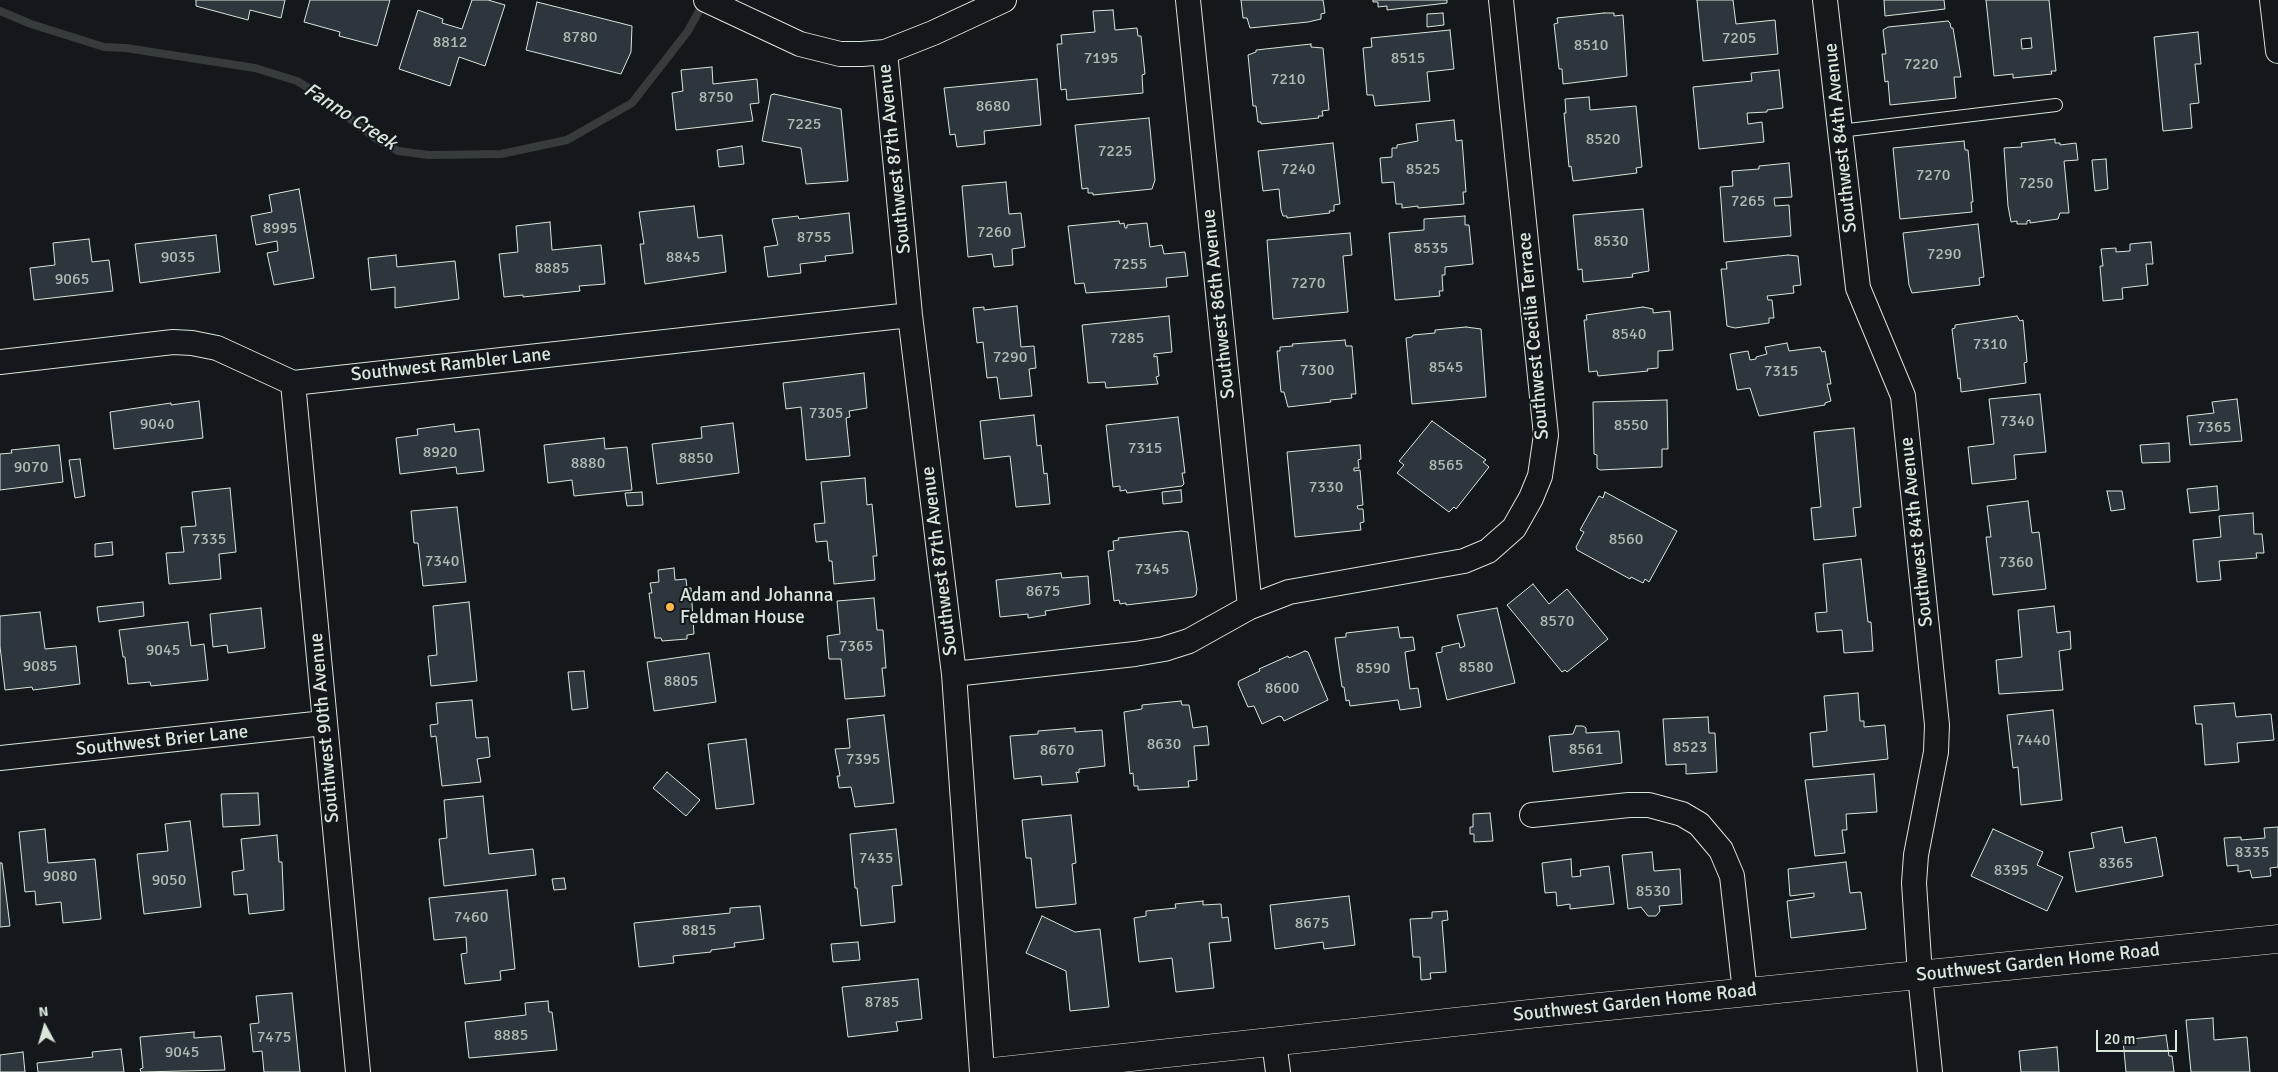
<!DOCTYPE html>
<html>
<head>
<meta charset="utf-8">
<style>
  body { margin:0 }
  #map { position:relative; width:2278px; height:1072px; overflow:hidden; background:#14181c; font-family:Signika,sans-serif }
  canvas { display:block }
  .north { position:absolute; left:20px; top:1002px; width:50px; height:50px; -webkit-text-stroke:4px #14181c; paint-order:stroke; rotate:354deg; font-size:14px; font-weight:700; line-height:20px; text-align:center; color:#d8e6dc }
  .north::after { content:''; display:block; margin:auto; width:18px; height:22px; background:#d8e6dc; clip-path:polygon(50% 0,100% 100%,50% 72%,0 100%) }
  .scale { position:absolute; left:2096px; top:1030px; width:81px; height:22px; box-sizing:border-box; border:2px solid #d8e6dc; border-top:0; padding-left:6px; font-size:15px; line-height:18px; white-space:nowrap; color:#d8e6dc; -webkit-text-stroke:4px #14181c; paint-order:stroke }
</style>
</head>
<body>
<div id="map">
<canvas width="2278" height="1072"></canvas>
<div class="north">N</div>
<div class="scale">20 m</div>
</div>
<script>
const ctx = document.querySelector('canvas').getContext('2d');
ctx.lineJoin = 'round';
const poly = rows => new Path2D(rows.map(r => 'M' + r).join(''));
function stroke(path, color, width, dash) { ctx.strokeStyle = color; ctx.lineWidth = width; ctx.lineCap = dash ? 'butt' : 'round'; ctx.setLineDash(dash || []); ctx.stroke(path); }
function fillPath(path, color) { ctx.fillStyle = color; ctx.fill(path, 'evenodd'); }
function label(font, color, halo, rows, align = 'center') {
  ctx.font = font + ' Signika,sans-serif'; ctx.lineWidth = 4; ctx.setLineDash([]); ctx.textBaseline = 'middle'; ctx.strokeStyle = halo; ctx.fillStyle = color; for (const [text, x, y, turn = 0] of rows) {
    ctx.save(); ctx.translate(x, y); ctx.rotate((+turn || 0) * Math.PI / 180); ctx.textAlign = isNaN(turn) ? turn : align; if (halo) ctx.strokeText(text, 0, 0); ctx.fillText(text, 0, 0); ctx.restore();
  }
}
const stream = poly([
  [0,11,31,24,104,47,126,48,255,68,297,81,320,95,375,138,398,151,429,155,501,154,567,140,632,103,688,31,704,2]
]);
const building = poly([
  [196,0,285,0,281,18,250,10,248,20,196,6,196,0],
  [310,0,390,0,377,46,339,36,340,32,304,22,310,0],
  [472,0,488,0,505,5,485,66,459,57,450,86,399,69,418,10,443,19,442,23,462,29,472,0],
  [1241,0,1323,0,1325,13,1321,14,1321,19,1308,22,1250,28,1247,18,1243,18,1241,0],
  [1373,0,1447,0,1447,3,1387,10,1387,6,1378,7,1378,2,1373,2,1373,0],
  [1697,0,1733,0,1736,24,1775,20,1778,54,1703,61,1697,0],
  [1884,0,1944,0,1945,9,1885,16,1884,0],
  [1986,0,2049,0,2056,71,2051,71,2052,74,2013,78,2013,74,1994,76,1986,0],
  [2031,38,2032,48,2022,49,2021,39,2031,38],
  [537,2,632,26,631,52,621,74,526,50,537,2],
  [1113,10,1115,30,1137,28,1138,36,1141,36,1145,74,1142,75,1143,93,1067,100,1066,89,1061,90,1057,44,1062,44,1061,35,1095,32,1093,11,1113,10],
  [1443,13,1444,25,1427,27,1427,14,1443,13],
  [1604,13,1614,13,1614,16,1623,15,1627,76,1563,84,1562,69,1559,69,1554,24,1558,23,1557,18,1604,13],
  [1948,21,1950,23,1951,28,1953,28,1961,77,1954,77,1956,98,1890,105,1888,81,1885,82,1882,54,1886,54,1883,30,1888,27,1948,21],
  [1450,30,1454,69,1427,72,1430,101,1375,106,1373,95,1367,95,1363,48,1372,47,1371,38,1450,30],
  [2198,32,2201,64,2195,64,2199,103,2190,104,2192,128,2163,131,2154,37,2198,32],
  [1311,44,1311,47,1323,48,1329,110,1322,111,1323,116,1318,116,1319,118,1261,124,1261,122,1258,122,1256,106,1253,106,1248,55,1256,52,1256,50,1311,44],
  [712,67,713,84,757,79,759,103,750,104,753,121,676,130,672,93,683,91,681,70,712,67],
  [1779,70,1783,108,1767,110,1767,112,1747,113,1748,124,1762,122,1764,142,1699,149,1693,87,1752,81,1751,73,1779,70],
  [1037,79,1041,125,984,131,985,144,957,147,955,134,950,135,944,88,1037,79],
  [774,94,841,109,848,181,806,184,801,148,762,141,771,95,774,94],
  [1589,97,1590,110,1636,106,1642,167,1636,168,1637,173,1573,181,1571,166,1569,167,1564,113,1566,113,1565,99,1589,97],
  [1149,118,1155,180,1152,189,1093,195,1093,193,1088,193,1088,188,1082,189,1075,125,1149,118],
  [1454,120,1456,141,1462,140,1466,192,1463,192,1464,204,1418,208,1418,206,1402,208,1402,204,1396,204,1394,182,1382,183,1380,158,1392,157,1392,148,1397,148,1397,145,1418,141,1416,124,1454,120],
  [2055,139,2055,143,2060,143,2060,145,2076,143,2078,160,2064,161,2069,213,2060,213,2058,219,2030,223,2030,220,2027,221,2027,224,2017,224,2017,221,2011,222,2008,206,2004,148,2022,147,2021,143,2055,139],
  [1964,141,1965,150,1968,150,1973,202,1971,202,1972,212,1900,219,1893,148,1964,141],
  [1333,143,1340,204,1334,205,1334,211,1329,211,1330,213,1287,218,1287,216,1283,216,1281,210,1279,189,1263,191,1258,151,1333,143],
  [742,146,744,164,719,167,717,150,742,146],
  [2106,159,2108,189,2095,191,2092,160,2106,159],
  [1789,163,1792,197,1774,198,1775,206,1789,205,1791,236,1724,242,1720,187,1733,186,1732,171,1759,169,1759,166,1789,163],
  [1006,182,1009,214,1021,213,1025,247,1012,249,1013,265,994,267,992,254,968,257,962,186,1006,182],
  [299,189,314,278,274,285,267,253,278,251,277,241,256,245,251,216,272,212,269,195,299,189],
  [694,206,698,238,722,235,726,272,645,284,640,244,644,244,639,212,694,206],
  [1643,209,1649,271,1632,274,1633,277,1583,282,1582,269,1578,270,1573,215,1643,209],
  [849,213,853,253,825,256,826,261,800,264,801,273,768,277,764,247,778,245,772,219,798,216,799,219,849,213],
  [1465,216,1465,225,1469,225,1473,264,1445,267,1445,275,1442,275,1443,291,1439,291,1440,296,1395,300,1389,233,1424,230,1424,219,1465,216],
  [1119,221,1120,224,1124,223,1125,228,1127,228,1127,225,1147,223,1150,247,1162,245,1164,254,1185,252,1188,276,1166,278,1167,287,1086,293,1084,283,1075,284,1068,226,1119,221],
  [550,222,552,250,601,245,605,284,579,286,580,291,523,297,523,295,504,297,499,254,518,252,516,226,550,222],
  [1978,224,1984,277,1979,278,1980,285,1912,293,1909,285,1903,233,1978,224],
  [1350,233,1352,255,1343,256,1348,312,1273,319,1267,240,1350,233],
  [216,235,220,272,140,283,135,244,216,235],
  [89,239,92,262,109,260,113,291,34,300,30,268,55,265,53,243,89,239],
  [2151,242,2153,264,2146,264,2148,285,2122,288,2123,299,2103,301,2100,266,2103,266,2101,249,2116,248,2116,252,2130,251,2130,244,2151,242],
  [396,255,397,267,455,261,459,299,395,308,395,287,371,290,368,258,396,255],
  [1788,255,1798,256,1801,285,1793,286,1794,293,1767,296,1768,300,1772,300,1774,318,1769,318,1769,323,1735,328,1727,326,1721,269,1727,269,1726,262,1788,255],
  [1017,306,1021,347,1034,346,1036,368,1029,369,1032,396,1000,399,997,377,987,378,983,342,977,343,973,308,984,307,984,310,1017,306],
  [1643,307,1653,309,1653,313,1670,311,1673,350,1658,351,1658,368,1647,369,1648,371,1598,376,1597,371,1589,372,1584,320,1587,320,1586,315,1643,307],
  [1169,316,1172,352,1154,354,1154,357,1157,356,1159,376,1156,377,1158,384,1106,388,1105,382,1088,383,1082,325,1169,316],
  [2017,316,2020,321,2023,320,2027,362,2024,363,2026,383,1961,392,1960,378,1958,379,1952,329,1955,328,1955,325,2017,316],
  [1466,327,1481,329,1486,397,1412,404,1406,338,1412,337,1413,335,1435,333,1435,330,1466,327],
  [1345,340,1346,346,1352,346,1356,394,1351,394,1352,398,1330,400,1331,402,1288,407,1284,392,1281,392,1277,351,1280,351,1280,347,1293,346,1292,344,1345,340],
  [1787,343,1789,351,1820,347,1822,352,1825,351,1831,384,1827,384,1831,401,1825,403,1825,405,1759,416,1750,388,1737,390,1730,354,1748,351,1750,360,1756,359,1756,357,1767,354,1765,347,1787,343],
  [864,373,867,408,849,411,850,417,846,418,850,456,806,460,801,407,786,409,783,383,864,373],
  [2040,394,2046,452,2014,455,2016,479,1972,484,1968,447,1994,444,1989,399,2040,394],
  [2237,399,2242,441,2190,445,2187,416,2214,413,2212,402,2237,399],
  [1667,400,1668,449,1662,449,1662,467,1600,470,1597,468,1597,455,1594,454,1593,402,1667,400],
  [199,401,203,438,114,449,110,412,171,403,171,405,199,401],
  [1034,415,1037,446,1041,445,1044,474,1047,473,1050,504,1016,507,1010,456,984,459,980,421,1034,415],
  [1178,417,1185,473,1182,473,1184,484,1182,486,1127,493,1126,490,1120,491,1120,486,1113,487,1106,425,1178,417],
  [1432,421,1486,460,1483,462,1489,467,1456,509,1454,507,1449,512,1397,473,1404,465,1399,461,1432,421],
  [733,423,739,473,657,484,652,444,702,438,701,427,733,423],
  [454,424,455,432,479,429,484,471,457,474,456,467,400,474,396,438,418,435,417,429,454,424],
  [1854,428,1861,507,1853,508,1856,536,1814,540,1811,508,1821,507,1814,432,1854,428],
  [604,438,605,449,627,447,632,490,574,496,572,480,548,483,544,445,604,438],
  [2169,443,2170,462,2142,463,2140,445,2169,443],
  [59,445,63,482,0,490,0,454,12,453,11,450,59,445],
  [1360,445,1361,459,1358,460,1359,468,1354,468,1354,471,1360,470,1363,505,1357,506,1358,509,1363,509,1364,522,1360,523,1361,530,1295,537,1287,452,1360,445],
  [80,459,85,496,75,498,69,460,80,459],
  [865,478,867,505,872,504,877,556,873,556,875,580,834,584,832,561,829,561,827,541,816,542,814,524,825,523,821,482,865,478],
  [2217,486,2219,510,2190,513,2187,489,2217,486],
  [230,488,236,552,219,554,221,579,169,584,166,553,184,552,181,527,196,526,192,492,230,488],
  [1181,490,1182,502,1163,504,1162,492,1181,490],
  [2107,491,2122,491,2125,509,2111,511,2107,491],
  [642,492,643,505,627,506,625,493,642,492],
  [1605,492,1677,531,1649,582,1645,579,1643,583,1631,577,1630,579,1577,550,1576,547,1584,532,1580,530,1599,496,1603,498,1605,492],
  [2028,501,2032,533,2039,532,2046,589,1993,595,1986,537,1991,537,1987,506,2028,501],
  [457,507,466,582,423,586,418,543,414,543,411,511,457,507],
  [2253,513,2254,534,2262,534,2264,553,2256,553,2257,558,2219,561,2221,580,2197,582,2193,540,2221,537,2219,516,2253,513],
  [1181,531,1188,532,1197,589,1196,595,1193,597,1126,605,1126,603,1120,604,1119,600,1114,601,1108,551,1114,550,1113,541,1119,540,1118,538,1181,531],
  [112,542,113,555,95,557,95,544,112,542],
  [1861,559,1868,622,1871,622,1873,651,1844,653,1842,630,1817,632,1815,613,1827,612,1823,564,1861,559],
  [674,568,675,580,686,579,687,588,691,588,694,634,687,635,687,639,662,641,661,638,655,638,649,593,652,593,650,583,659,582,658,570,674,568],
  [1061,573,1062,578,1088,576,1090,604,1045,611,1046,615,1028,618,1028,614,1000,617,996,580,1061,573],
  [1533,584,1549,604,1567,589,1608,639,1567,672,1565,670,1562,672,1507,605,1533,584],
  [874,598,877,630,883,630,886,668,882,668,885,696,845,699,841,659,829,659,827,636,840,634,837,601,874,598],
  [143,602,144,616,99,622,97,607,143,602],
  [469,602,477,681,431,686,428,656,437,655,433,606,469,602],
  [2054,606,2057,633,2070,631,2071,649,2059,651,2063,690,1999,694,1996,660,2022,657,2018,610,2054,606],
  [261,608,265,648,228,653,227,645,213,647,210,614,261,608],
  [1497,608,1515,683,1447,700,1436,653,1442,652,1442,647,1459,643,1460,648,1465,646,1457,615,1497,608],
  [40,612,45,649,76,646,80,684,33,690,32,687,5,690,0,646,0,616,40,612],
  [188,622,191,646,204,644,208,680,151,686,150,682,128,684,125,657,123,657,119,630,188,622],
  [1398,627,1400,638,1413,637,1415,650,1405,652,1410,689,1418,688,1421,707,1400,710,1398,700,1350,706,1349,700,1346,701,1344,687,1342,687,1335,638,1346,637,1346,633,1398,627],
  [1305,651,1308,652,1328,700,1284,721,1282,717,1279,716,1262,724,1254,706,1248,707,1238,684,1239,681,1260,671,1259,669,1288,656,1289,658,1305,651],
  [709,653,716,702,654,711,647,662,709,653],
  [584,671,588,708,572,710,568,672,584,671],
  [1858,693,1860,721,1864,721,1864,727,1885,725,1888,759,1813,767,1810,733,1827,731,1824,696,1858,693],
  [472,700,476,738,488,737,490,757,477,759,481,782,442,786,436,736,431,737,430,725,438,724,436,703,472,700],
  [1181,701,1182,705,1189,705,1193,728,1207,726,1209,745,1194,746,1197,780,1188,781,1189,787,1138,790,1138,786,1134,786,1133,773,1130,774,1124,712,1142,709,1142,705,1181,701],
  [2234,703,2236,717,2271,714,2274,740,2237,743,2239,762,2205,765,2202,724,2196,724,2194,706,2234,703],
  [2053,710,2062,800,2021,805,2018,767,2013,768,2007,715,2053,710],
  [884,715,894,803,855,807,851,787,839,788,837,776,840,776,835,749,850,748,847,719,884,715],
  [1708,717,1709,733,1715,733,1717,772,1686,774,1686,764,1666,765,1663,719,1708,717],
  [1576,726,1583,726,1586,728,1586,733,1619,731,1622,763,1553,772,1549,736,1573,734,1576,726],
  [1075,728,1075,732,1102,730,1105,766,1079,769,1079,773,1076,772,1078,782,1042,785,1041,776,1014,779,1010,736,1038,734,1038,731,1075,728],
  [746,739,754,804,716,809,708,744,746,739],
  [667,772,700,800,686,816,653,788,667,772],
  [1874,774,1877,812,1846,814,1847,830,1842,830,1845,853,1815,856,1805,780,1874,774],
  [258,793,260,825,223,827,221,794,258,793],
  [483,796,489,854,533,849,536,875,444,886,439,839,447,838,444,800,483,796],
  [1490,813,1493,841,1474,842,1474,834,1470,834,1470,827,1473,827,1473,814,1490,813],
  [1071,815,1076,863,1072,864,1076,904,1036,908,1031,858,1026,858,1022,820,1071,815],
  [190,821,201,907,144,914,137,854,168,851,165,824,190,821],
  [2122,827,2125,843,2156,837,2163,876,2076,892,2069,852,2094,848,2091,833,2122,827],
  [2278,827,2278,867,2270,868,2271,876,2252,878,2250,870,2238,872,2238,865,2227,866,2224,838,2241,837,2241,840,2265,838,2264,828,2278,827],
  [45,829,48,863,95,859,101,919,63,923,61,902,36,905,35,891,25,892,19,832,45,829],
  [896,829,902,885,892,886,895,922,861,926,857,888,855,888,850,834,896,829],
  [1993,829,2043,852,2037,865,2063,877,2047,911,1971,876,1993,829],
  [277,835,279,862,282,862,284,910,249,914,247,894,234,895,232,872,244,870,241,839,277,835],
  [1652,852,1654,871,1680,869,1682,904,1659,906,1660,911,1656,916,1648,916,1641,907,1628,909,1622,855,1652,852],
  [1571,859,1572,877,1581,876,1580,870,1609,866,1614,904,1570,909,1570,904,1557,906,1556,892,1545,893,1542,863,1571,859],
  [1846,862,1850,893,1861,892,1866,929,1791,938,1787,901,1814,897,1814,893,1790,896,1788,869,1846,862],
  [0,863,2,863,10,926,0,927,0,863],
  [564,878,566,889,554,890,552,879,564,878],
  [507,890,515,969,500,971,501,980,465,984,461,954,467,953,466,937,434,940,429,898,507,890],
  [1349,896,1355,945,1324,949,1323,942,1275,949,1270,905,1349,896],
  [1203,901,1203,905,1221,904,1222,918,1228,917,1231,941,1209,943,1214,988,1176,992,1172,958,1139,962,1134,918,1146,916,1146,911,1176,908,1175,904,1203,901],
  [760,906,764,939,734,943,735,947,711,950,711,952,673,956,674,963,639,967,634,923,730,913,730,908,760,906],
  [1447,911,1448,920,1442,921,1446,972,1430,973,1431,979,1421,980,1420,957,1413,957,1410,919,1432,918,1432,912,1447,911],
  [1042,916,1075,932,1100,929,1109,1007,1070,1011,1066,971,1026,953,1042,916],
  [858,942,860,960,833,962,831,944,858,942],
  [918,979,922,1019,896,1022,898,1031,848,1037,842,987,918,979],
  [292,993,300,1072,264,1072,262,1051,253,1052,250,1024,259,1023,256,996,292,993],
  [548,1001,549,1012,552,1012,557,1050,469,1058,465,1022,526,1015,525,1003,548,1001],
  [2213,1018,2214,1040,2247,1037,2250,1072,2191,1072,2186,1020,2213,1018],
  [194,1032,194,1038,221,1036,225,1070,141,1072,140,1069,143,1068,140,1037,194,1032],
  [2166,1035,2169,1056,2172,1056,2174,1072,2126,1072,2123,1040,2166,1035],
  [2057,1047,2059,1072,2021,1072,2019,1051,2057,1047],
  [121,1049,124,1072,38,1072,37,1063,93,1057,92,1052,121,1049],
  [23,1052,25,1072,0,1072,0,1055,23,1052]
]);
const service = poly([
  [1840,131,2056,105]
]);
const minor = poly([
  [706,0,800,44,840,54,862,54,885,52,933,33,1004,0],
  [1188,0,1250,607],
  [1825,0,1858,288,1903,396,1937,725,1936,752,1916,855,1914,883,1920,975,1930,1072],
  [2272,0,2278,51],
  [885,52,910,315,954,674,982,1072],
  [0,362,173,342,192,343,217,348,293,383,910,315],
  [293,383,358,1072],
  [954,674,1135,654,1164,649,1189,641,1250,607,1289,592,1464,561,1488,551,1514,528,1531,498,1540,476,1546,435,1501,0],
  [0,758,324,723],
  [1532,815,1629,805,1649,805,1682,814,1699,824,1721,850,1732,876,1745,992],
  [1274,1042,1278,1072]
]);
const secondary = poly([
  [993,1072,1529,1014,2278,939]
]);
const markers = [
  [670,607,5,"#ffb74d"]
];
const numberNames = [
  ["8780",580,38],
  ["7205",1739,39],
  ["8812",450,43],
  ["8510",1591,46],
  ["7195",1101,59],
  ["8515",1408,59],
  ["7220",1921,65],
  ["7210",1288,80],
  ["8750",716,98],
  ["8680",993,107],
  ["7225",804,125],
  ["8520",1603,140],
  ["7225",1115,152],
  ["7240",1298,170],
  ["8525",1423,170],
  ["7270",1933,176],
  ["7250",2036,184],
  ["7265",1748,202],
  ["8995",280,229],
  ["7260",994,233],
  ["8755",814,238],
  ["8530",1611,242],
  ["8535",1431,249],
  ["7290",1944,255],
  ["9035",178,258],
  ["8845",683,258],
  ["7255",1130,265],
  ["8885",552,269],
  ["9065",72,280],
  ["7270",1308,284],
  ["8540",1629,335],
  ["7285",1127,339],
  ["7310",1990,345],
  ["7290",1010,358],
  ["8545",1446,368],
  ["7300",1317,371],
  ["7315",1781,372],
  ["7305",826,414],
  ["7340",2017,422],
  ["9040",157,425],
  ["8550",1631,426],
  ["7365",2214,428],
  ["7315",1145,449],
  ["8920",440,453],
  ["8850",696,459],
  ["8880",588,464],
  ["8565",1446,466],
  ["9070",31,468],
  ["7330",1326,488],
  ["7335",209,540],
  ["8560",1626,540],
  ["7340",442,562],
  ["7360",2016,563],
  ["7345",1152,570],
  ["8675",1043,592],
  ["8570",1557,622],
  ["7365",856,647],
  ["9045",163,651],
  ["9085",40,667],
  ["8580",1476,668],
  ["8590",1373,669],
  ["8805",681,682],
  ["8600",1282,689],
  ["7440",2033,741],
  ["8630",1164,745],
  ["8523",1690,748],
  ["8561",1586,750],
  ["8670",1057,751],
  ["7395",863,760],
  ["8335",2252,853],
  ["7435",876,859],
  ["8365",2116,864],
  ["8395",2011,871],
  ["9080",60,877],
  ["9050",169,881],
  ["8530",1653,892],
  ["7460",471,918],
  ["8675",1312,924],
  ["8815",699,931],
  ["8785",882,1003],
  ["8885",511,1036],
  ["7475",274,1038],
  ["9045",182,1053]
];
const streetNames = [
  ["Southwest 84th Avenue",1841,138,-96],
  ["Southwest 87th Avenue",895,159,-96],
  ["Southwest 86th Avenue",1219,304,-96],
  ["Southwest Cecilia Terrace",1534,336,-95],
  ["Southwest Rambler Lane",451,365,-6],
  ["Southwest 84th Avenue",1917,532,-96],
  ["Southwest 87th Avenue",940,561,-97],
  ["Southwest 90th Avenue",325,728,-95],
  ["Southwest Brier Lane",162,741,-6],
  ["Southwest Garden Home Road",2038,963,-6],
  ["Southwest Garden Home Road",1635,1003,-6]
];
const poiNames = [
  ["Adam and Johanna",680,596],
  ["Feldman House",680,618]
];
const waterNames = [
  ["Fanno Creek",350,117,33]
];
stroke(stream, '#363b3e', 8);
fillPath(building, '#2c363c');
stroke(building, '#d8e6dc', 1);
stroke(service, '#d8e6dc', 14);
stroke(minor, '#d8e6dc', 26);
stroke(secondary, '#d8e6dc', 29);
stroke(service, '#14181c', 12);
stroke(minor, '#14181c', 24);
stroke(secondary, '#14181c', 28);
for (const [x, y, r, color] of markers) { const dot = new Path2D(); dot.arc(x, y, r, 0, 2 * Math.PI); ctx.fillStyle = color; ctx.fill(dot); stroke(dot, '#14181c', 2); }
label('16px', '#adbab4', null, numberNames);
label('19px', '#d8e6dc', '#14181c', streetNames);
label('19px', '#d8e6dc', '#14181c', poiNames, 'left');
label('italic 20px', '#d8e6dc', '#14181c', waterNames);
</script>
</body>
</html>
